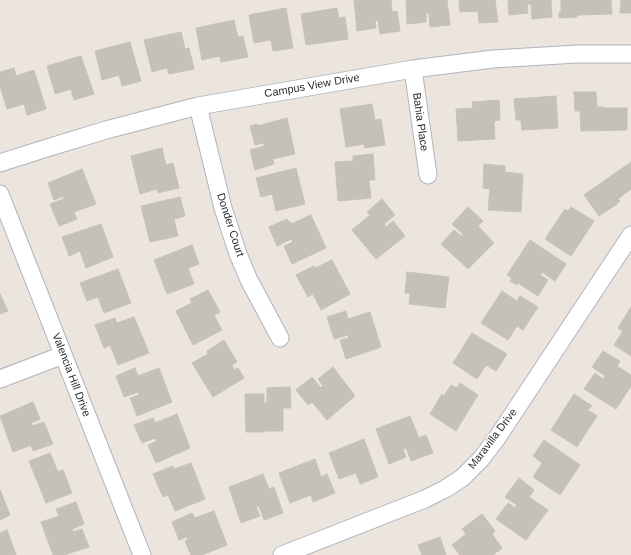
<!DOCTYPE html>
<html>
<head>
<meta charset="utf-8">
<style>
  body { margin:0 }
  canvas { display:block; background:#ece5dd }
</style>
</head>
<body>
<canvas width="631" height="555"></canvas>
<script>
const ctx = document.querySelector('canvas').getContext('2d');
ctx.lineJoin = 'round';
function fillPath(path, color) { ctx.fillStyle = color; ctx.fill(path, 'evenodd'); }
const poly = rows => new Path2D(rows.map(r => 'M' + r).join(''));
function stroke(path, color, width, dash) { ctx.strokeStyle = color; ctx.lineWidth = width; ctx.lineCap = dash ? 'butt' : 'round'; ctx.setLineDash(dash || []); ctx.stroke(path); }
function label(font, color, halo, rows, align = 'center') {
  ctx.font = font + ' Helvetica,sans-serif'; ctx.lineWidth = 3; ctx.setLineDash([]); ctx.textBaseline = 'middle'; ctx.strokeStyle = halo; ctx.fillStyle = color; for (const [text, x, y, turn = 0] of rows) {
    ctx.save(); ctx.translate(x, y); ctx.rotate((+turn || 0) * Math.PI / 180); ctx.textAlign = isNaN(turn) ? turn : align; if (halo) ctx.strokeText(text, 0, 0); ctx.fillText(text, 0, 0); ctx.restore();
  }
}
const building = poly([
  [354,0,391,0,392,12,397,11,400,31,380,34,378,20,375,21,376,28,357,31,354,0],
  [406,0,447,0,450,25,430,27,429,13,426,13,426,22,407,24,406,0],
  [459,0,495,0,498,22,479,23,478,11,460,12,459,0],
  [508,0,551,0,552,17,532,19,531,4,527,4,528,13,509,15,508,0],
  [561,0,611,0,612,14,577,15,577,17,559,18,559,12,561,12,561,0],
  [621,0,631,0,631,13,620,13,621,0],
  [286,8,293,48,273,51,271,40,254,43,249,15,286,8],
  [337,8,339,18,345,17,348,39,306,45,301,14,337,8],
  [234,20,238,37,243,36,248,57,221,62,220,56,202,60,196,28,234,20],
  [181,32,185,49,189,48,194,69,169,74,167,68,152,72,144,40,181,32],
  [130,42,141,81,122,86,119,75,102,80,95,51,130,42],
  [81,56,94,94,74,100,71,89,55,94,47,66,81,56],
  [14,68,16,76,34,70,46,109,27,115,24,104,7,109,0,86,0,72,14,68],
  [574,92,596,92,597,107,604,107,604,108,627,108,627,130,581,131,580,111,575,111,574,92],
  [556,96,558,128,522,130,521,120,516,120,514,99,556,96],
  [499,100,500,120,494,121,495,139,458,141,456,109,473,108,472,102,499,100],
  [372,104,375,120,381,119,385,145,365,148,364,144,346,147,340,109,372,104],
  [287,118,295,154,273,159,274,164,255,170,250,150,264,146,264,143,255,145,250,126,257,124,257,126,287,118],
  [162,148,166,165,173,163,179,188,158,193,157,189,140,194,131,156,162,148],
  [373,154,375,180,369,180,371,198,338,201,335,162,353,161,353,156,373,154],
  [631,162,631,189,618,199,620,201,617,203,617,204,599,216,584,195,631,162],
  [484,164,505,166,505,172,523,174,521,212,488,210,490,189,483,188,484,164],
  [296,168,305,204,276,211,272,194,261,197,256,178,296,168],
  [82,169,96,204,74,212,77,219,59,226,50,204,64,199,63,196,54,200,48,183,82,169],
  [180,197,185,216,174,219,178,236,150,242,141,206,180,197],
  [382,199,395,215,384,224,386,227,393,221,405,236,376,259,352,230,370,215,367,212,382,199],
  [468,207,483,221,478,226,494,243,468,269,441,244,454,230,461,236,463,234,452,224,468,207],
  [571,207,594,221,571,256,545,239,565,209,568,211,571,207],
  [311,215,326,248,292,264,284,246,293,242,291,239,277,246,269,227,287,219,289,222,291,222,291,224,311,215],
  [101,224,113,257,86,268,80,251,69,256,62,237,101,224],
  [530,240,566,264,555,281,542,272,540,275,548,280,538,296,518,283,517,285,510,281,512,278,507,275,530,240],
  [192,245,199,264,188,268,194,284,167,294,154,260,192,245],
  [332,260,350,294,321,310,313,294,308,297,296,275,314,266,315,268,332,260],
  [118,269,131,303,104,313,98,297,87,301,80,283,118,269],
  [407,272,449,277,445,308,409,304,410,293,405,293,407,272],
  [208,290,220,312,214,315,222,330,193,345,176,311,192,303,190,299,208,290],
  [502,291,517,301,520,296,538,307,523,330,517,326,508,340,481,323,502,291],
  [0,294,8,311,0,314,0,294],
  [631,307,631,356,614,345,623,331,618,328,631,307],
  [346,311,348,319,370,312,381,347,346,359,340,340,349,338,348,335,334,339,327,317,346,311],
  [134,317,149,353,118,365,110,345,104,348,95,325,115,318,117,323,134,317],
  [472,333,507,354,496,371,486,365,477,379,453,363,472,333],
  [224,340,237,362,232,365,234,370,238,368,244,378,213,397,192,363,208,354,207,351,224,340],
  [603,351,620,361,617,366,631,375,631,386,616,409,584,389,595,373,603,379,605,376,592,367,603,351],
  [333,367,355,396,327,420,312,402,308,405,296,390,312,377,321,388,323,386,318,379,333,367],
  [135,368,138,376,159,368,172,402,137,416,130,398,139,395,138,392,124,397,116,376,135,368],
  [460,383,478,395,456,431,430,414,442,394,444,396,451,385,457,388,460,383],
  [290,387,291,408,283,408,283,431,264,431,264,432,246,432,245,394,264,394,264,403,267,403,267,388,290,387],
  [574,394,592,406,588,410,597,416,577,447,551,430,574,394],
  [33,402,40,419,31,423,32,426,44,422,53,444,33,451,31,445,13,452,0,416,33,402],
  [177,414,190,448,156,463,148,445,157,441,155,438,142,443,134,425,153,418,155,423,177,414],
  [410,416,419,438,426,435,433,453,411,461,406,448,403,449,406,457,389,464,376,429,410,416],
  [364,439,378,477,360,484,356,473,339,479,329,453,364,439],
  [544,440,580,465,560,495,533,477,542,463,533,456,544,440],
  [50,453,58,472,63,470,72,493,46,503,29,461,50,453],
  [315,459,321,477,327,474,335,493,313,502,311,495,290,503,279,473,315,459],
  [191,463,205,499,175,511,168,495,163,497,153,474,173,466,174,469,191,463],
  [263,474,269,489,274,487,283,513,264,520,259,506,256,507,260,516,241,523,229,487,263,474],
  [519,478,534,490,529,497,548,510,526,540,496,519,508,503,515,508,517,505,505,497,519,478],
  [0,490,10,515,0,520,0,490],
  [76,502,84,524,72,529,73,532,82,529,89,547,64,555,53,555,41,522,59,516,56,509,76,502],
  [214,511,227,545,202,555,191,555,185,541,188,540,187,537,179,540,172,522,192,513,195,518,214,511],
  [482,514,495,531,492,534,502,548,493,555,460,555,452,545,466,534,462,529,482,514],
  [7,530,16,555,0,555,0,533,7,530],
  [440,537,446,555,422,555,418,545,440,537]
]);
const minor = poly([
  [413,69,428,175],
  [198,106,223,208,238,254,249,280,280,338],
  [0,163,47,148,106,130,198,106,413,69,493,59,577,54,631,54],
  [0,194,142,555],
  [0,379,63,355],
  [282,555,425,499,445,489,462,478,481,459,497,438,631,235]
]);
const streetNames = [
  ["Campus View Drive",312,86,-10],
  ["Bahia Place",420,122,82],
  ["Donder Court",230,225,72],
  ["Valencia Hill Drive",71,375,69],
  ["Maravilla Drive",493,439,-53]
];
fillPath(building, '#c5c0b8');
stroke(building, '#c8c1b6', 1);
stroke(minor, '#b1b3be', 19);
stroke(minor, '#fff', 17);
label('11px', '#2b2b2b', '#fff', streetNames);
</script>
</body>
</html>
